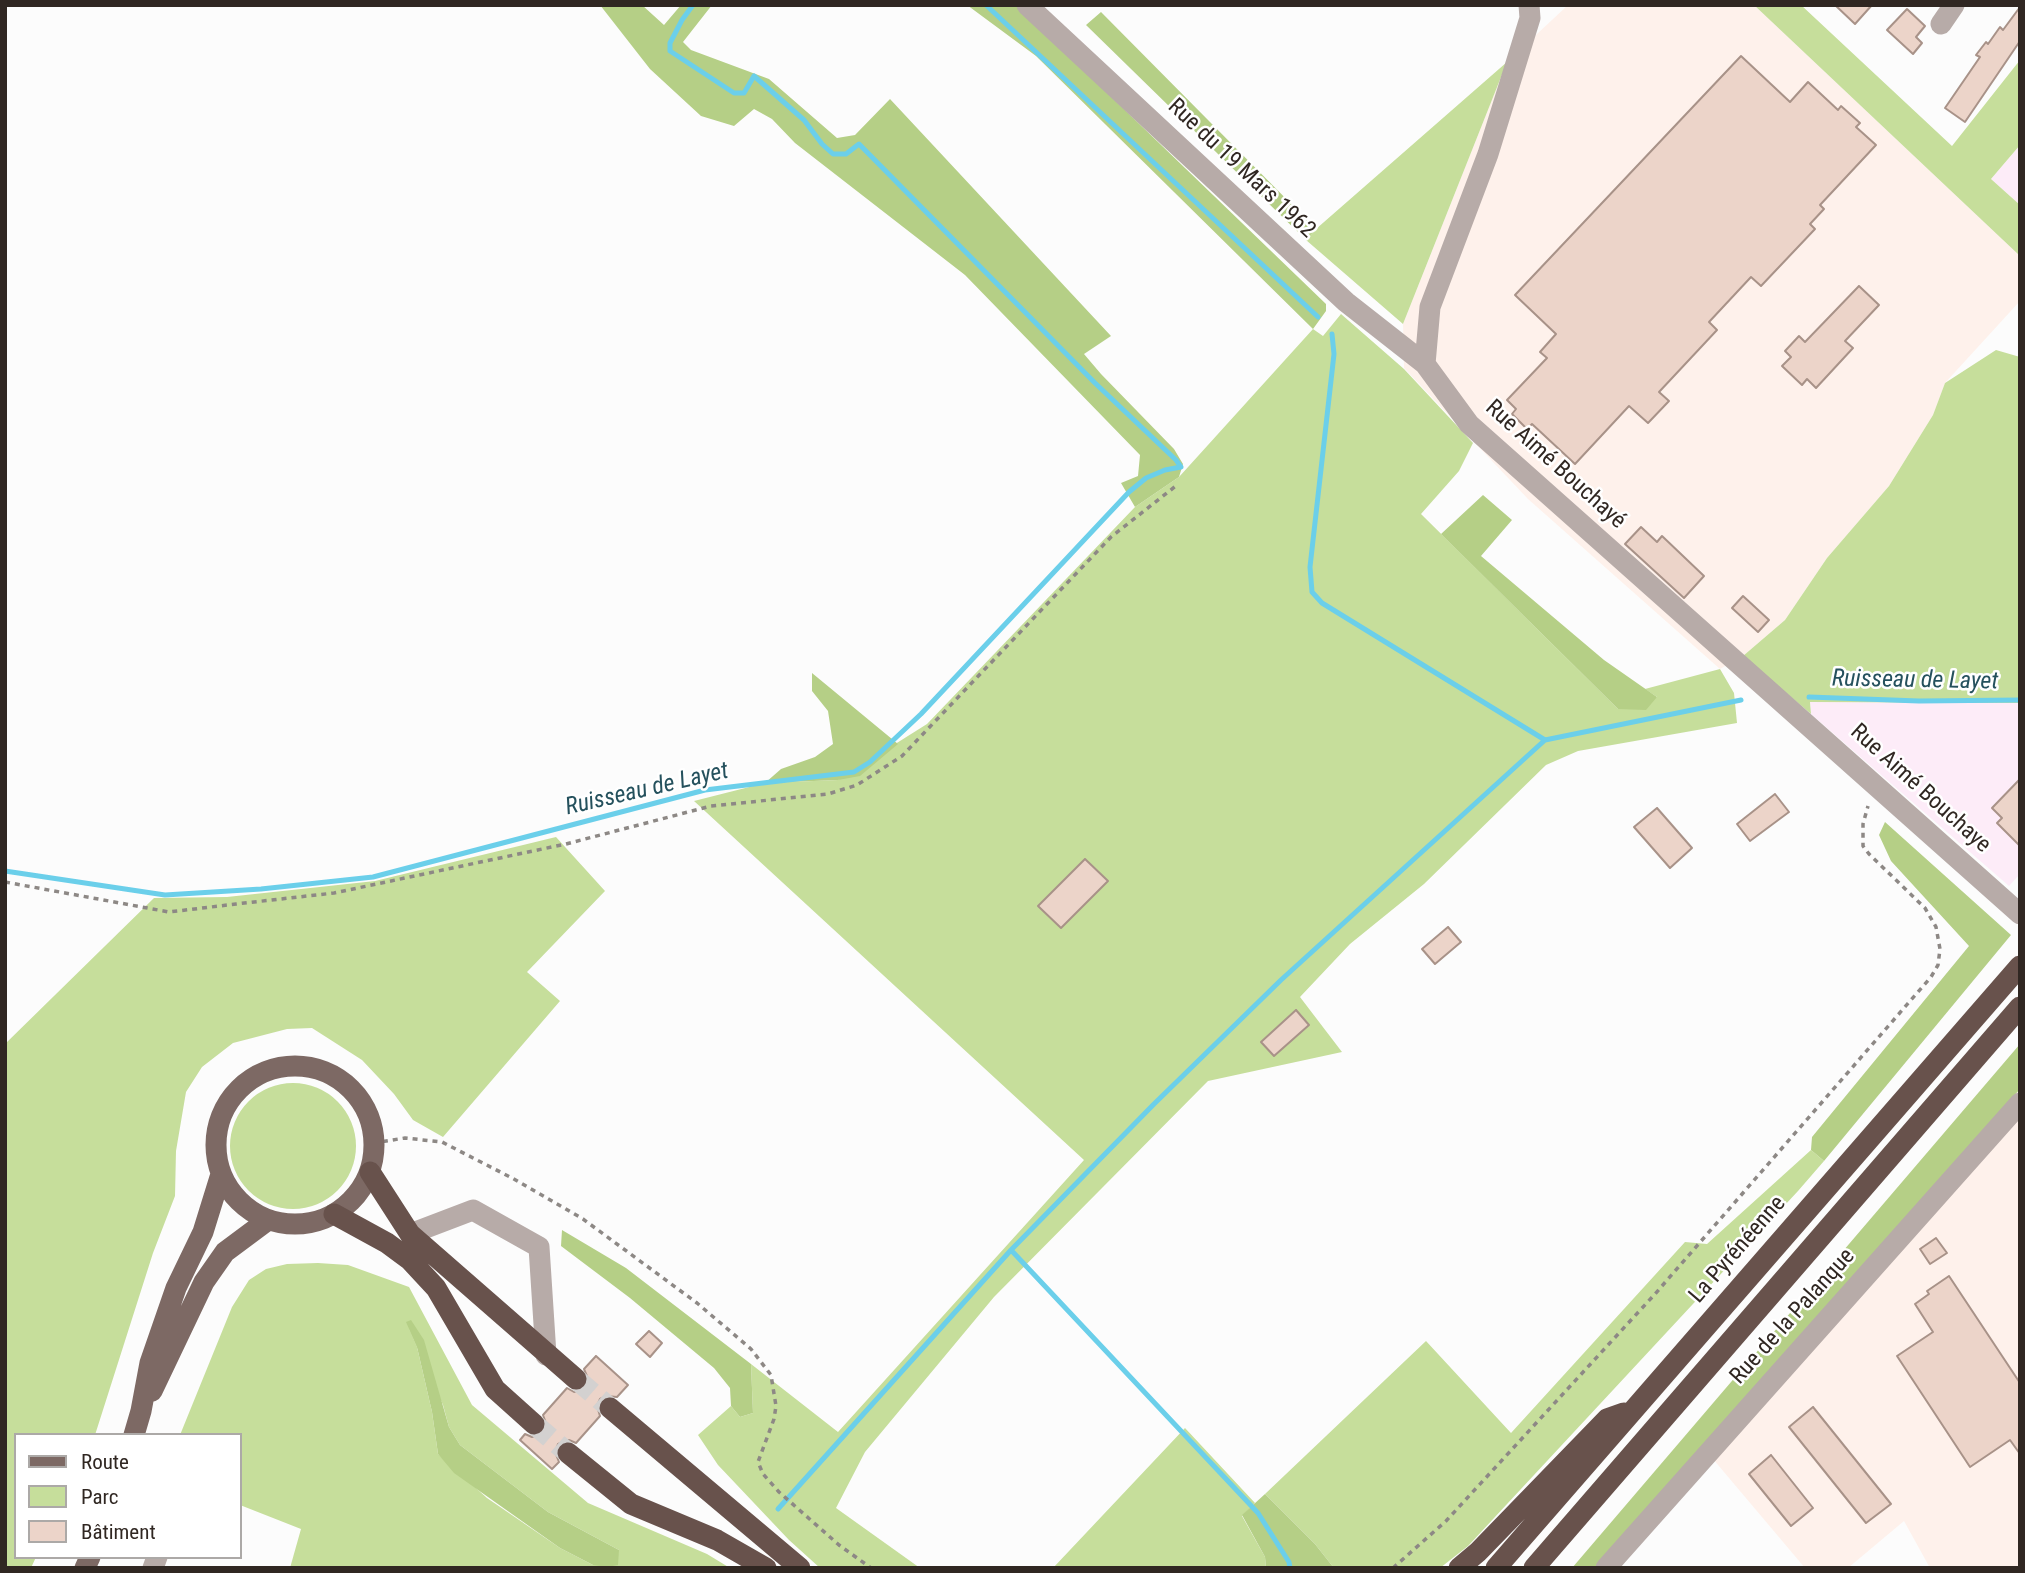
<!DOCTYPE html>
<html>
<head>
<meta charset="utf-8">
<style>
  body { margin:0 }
  #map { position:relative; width:2025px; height:1573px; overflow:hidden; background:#fcfcfc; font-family:"Roboto Condensed",sans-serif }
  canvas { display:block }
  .frame { position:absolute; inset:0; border:7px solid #302722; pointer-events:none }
  .legend { position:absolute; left:14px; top:1433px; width:228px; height:126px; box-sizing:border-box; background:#fff; border:2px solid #aca9a7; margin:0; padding:9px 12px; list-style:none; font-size:21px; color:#302722 }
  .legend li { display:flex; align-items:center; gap:14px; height:35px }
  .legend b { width:35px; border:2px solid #aca9a7 }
</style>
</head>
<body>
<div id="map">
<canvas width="2025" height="1573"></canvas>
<div class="frame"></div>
<ul class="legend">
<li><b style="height:9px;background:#7d6964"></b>Route</li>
<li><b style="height:19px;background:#c6de9b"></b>Parc</li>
<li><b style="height:19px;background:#ecd4c9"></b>Bâtiment</li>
</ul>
</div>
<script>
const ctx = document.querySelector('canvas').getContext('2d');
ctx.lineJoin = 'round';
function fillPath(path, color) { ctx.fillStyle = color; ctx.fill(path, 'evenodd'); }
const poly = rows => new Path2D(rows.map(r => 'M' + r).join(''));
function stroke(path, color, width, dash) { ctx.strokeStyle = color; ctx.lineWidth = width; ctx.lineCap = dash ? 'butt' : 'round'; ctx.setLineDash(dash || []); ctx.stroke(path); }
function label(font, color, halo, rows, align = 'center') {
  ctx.font = font + ' "Roboto Condensed",sans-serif'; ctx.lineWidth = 5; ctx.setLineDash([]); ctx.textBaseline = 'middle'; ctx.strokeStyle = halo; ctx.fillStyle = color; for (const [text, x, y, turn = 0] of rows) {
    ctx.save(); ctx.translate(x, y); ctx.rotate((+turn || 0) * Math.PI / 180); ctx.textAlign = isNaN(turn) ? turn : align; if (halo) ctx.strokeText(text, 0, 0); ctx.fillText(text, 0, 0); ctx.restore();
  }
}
const commercial = poly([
  [2020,145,2020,205,1991,179],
  [1810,702,2020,703,2020,874,2009,886,1811,714]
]);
const built = poly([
  [1568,5,1754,5,2020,256,2020,301,1945,383,1933,415,1889,486,1827,558,1785,620,1743,656,1720,669,1528,499,1404,368,1403,324,1507,62],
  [2020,1089,2020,1568,1930,1568,1904,1521,1848,1568,1805,1568,1702,1446]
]);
const green = poly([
  [1754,5,1801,5,1952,146,2020,60,2020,145,1991,179,2020,205,2020,256],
  [1507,62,1403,324,1306,240,1316,229],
  [1341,314,1404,369,1473,443,1459,471,1421,514,1618,709,1657,697,1645,689,1720,669,1734,693,1737,723,1578,751,1546,765,1424,884,1350,944,1300,997,1342,1052,1208,1081,994,1297,865,1452,836,1508,920,1568,820,1568,789,1540,718,1465,698,1435,731,1406,740,1417,753,1413,751,1364,838,1432,1084,1160,694,801,765,783,838,780,927,724,1135,507,1179,477,1313,329,1323,336],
  [1996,350,2020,357,2020,703,1810,702,1811,714,1743,656,1785,620,1827,558,1889,486,1933,415,1945,383],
  [556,837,605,891,527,972,560,1001,443,1137,413,1120,394,1094,362,1060,312,1028,287,1029,233,1043,202,1067,186,1092,176,1151,175,1196,153,1253,95,1435,16,1435,16,1557,36,1557,31,1568,5,1568,5,1044,154,898,227,897,375,881],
  '230 1146a63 63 0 1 1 126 0a63 63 0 1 1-126 0Z',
  [1811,1150,1824,1161,1798,1191,1468,1546,1440,1568,1334,1568,1315,1544,1265,1494,1426,1341,1511,1433,1685,1242,1707,1244],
  [318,1263,348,1265,409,1287,472,1405,588,1503,707,1554,730,1568,290,1568,301,1529,240,1505,240,1435,180,1435,232,1307,249,1280,266,1269,287,1264],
  [406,1322,443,1405,449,1427,460,1445,548,1512,619,1550,593,1565,560,1548,487,1498,438,1454,432,1412,417,1347],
  [1185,1428,1255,1503,1242,1516,1265,1557,1266,1568,1053,1568]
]);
const forest = poly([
  [600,5,642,5,664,25,681,5,712,5,683,42,691,50,769,79,837,138,855,135,890,99,1111,336,1084,354,1101,374,1174,449,1183,464,1179,477,1135,507,1121,483,1138,476,1140,455,965,275,795,143,772,119,754,109,734,126,701,116,650,69],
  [967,5,1016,5,1326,304,1326,311,1313,329,1036,56],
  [1101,12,1316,229,1306,240,1086,25],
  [1483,495,1512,520,1481,556,1604,660,1657,697,1646,710,1618,709,1441,534],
  [812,673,898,744,860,776,838,780,765,783,781,769,815,757,833,744,828,711,812,691],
  [1885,822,2011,935,1824,1161,1811,1150,1812,1137,1969,946,1891,861,1879,835],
  [2020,1044,2020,1089,1594,1568,1572,1568],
  [562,1230,626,1268,751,1364,753,1413,740,1417,731,1406,730,1388,714,1368,630,1298,561,1246],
  [411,1320,424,1340,449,1427,460,1445,548,1512,619,1550,618,1565,607,1567,593,1565,560,1548,454,1473,438,1454,432,1412,417,1347,406,1322],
  [1265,1494,1315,1544,1334,1568,1266,1568,1265,1557,1242,1515]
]);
const stream = poly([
  [986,5,1318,317],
  [1332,334,1334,354,1310,567,1312,592,1322,603,1545,740],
  [1809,697,1919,701,2020,700],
  [1545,740,1741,700],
  [5,871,165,895,261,889,373,877,705,790,854,772,870,762,921,714,1129,492,1146,478,1165,470,1181,467,1176,460,1095,383,859,144,846,154,833,154,822,144,804,120,754,76,744,93,734,93,670,51,670,43,682,20,693,5],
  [1011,1250,1258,1513,1289,1562,1290,1568],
  [778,1509,1011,1250,1154,1104,1281,980,1545,740]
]);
const building = poly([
  [1835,5,1872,5,1855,24,1835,5],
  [2020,7,2020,41,1965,122,1945,108,1980,57,1976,55,1986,42,1988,44,2000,27,2003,30,2020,7],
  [1907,9,1925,26,1916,37,1922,43,1913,54,1887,30,1907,9],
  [1741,56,1790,102,1808,82,1838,110,1841,106,1860,123,1856,127,1876,145,1820,205,1824,209,1810,224,1815,229,1761,286,1751,277,1709,322,1717,330,1659,392,1669,401,1648,423,1629,406,1575,464,1532,424,1527,429,1512,414,1516,409,1507,400,1547,358,1540,352,1556,334,1515,295,1741,56],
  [1859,286,1879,305,1845,341,1853,348,1816,388,1807,379,1802,385,1782,366,1791,357,1785,351,1799,336,1805,342,1859,286],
  [1641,527,1657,542,1662,536,1704,576,1684,598,1625,544,1641,527],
  [1743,596,1769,620,1758,632,1732,608,1743,596],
  [2020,779,2020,846,1997,823,2002,818,1992,808,2020,779],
  [1775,794,1789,812,1750,841,1737,824,1775,794],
  [1657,808,1692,848,1670,868,1634,827,1657,808],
  [1085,859,1108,881,1061,928,1038,906,1085,859],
  [1448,927,1461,942,1435,964,1422,949,1448,927],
  [1296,1010,1309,1025,1274,1056,1261,1042,1296,1010],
  [1936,1238,1947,1253,1930,1264,1920,1249,1936,1238],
  [1949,1276,2020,1383,2020,1454,2010,1440,1970,1467,1897,1356,1933,1332,1915,1304,1929,1294,1927,1291,1949,1276],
  [649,1331,662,1343,650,1357,636,1344,649,1331],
  [596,1356,628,1385,617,1397,606,1396,600,1399,597,1406,600,1416,576,1443,569,1440,558,1444,555,1452,559,1462,552,1469,520,1440,525,1434,532,1437,543,1433,547,1426,543,1415,567,1388,574,1392,585,1388,589,1381,584,1369,596,1356],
  [1813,1407,1891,1504,1866,1523,1789,1427,1813,1407],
  [1771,1455,1813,1508,1791,1526,1749,1474,1771,1455]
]);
const highwayTunnel = poly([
  [576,1379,610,1408],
  [534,1424,568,1453]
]);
const path = poly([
  [5,882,169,912,236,904,334,893,566,844,711,806,828,794,857,785,902,756,1111,537,1177,485],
  [373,1143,405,1138,442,1142,512,1178,583,1219,697,1303,751,1349,771,1375,776,1406,774,1419,758,1462,763,1474,779,1492,839,1545,871,1568],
  [1393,1568,1446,1521,1655,1294,1931,977,1938,965,1940,949,1936,927,1925,908,1869,854,1863,846,1863,824,1868,806]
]);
const minor = poly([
  [1027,5,1346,302,1425,364],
  [1529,5,1530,18,1488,154,1430,307,1425,364,1469,424,2020,914],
  [1941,24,1954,5],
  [410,1234,473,1210,539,1247,546,1355],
  [153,1568,157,1557],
  [1606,1568,2020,1103]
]);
const major = poly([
  '216 1145a79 79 0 1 1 158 0a79 79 0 1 1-158 0Z',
  [152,1391,204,1282,225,1252,268,1220],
  [134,1435,141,1411,150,1363,176,1288,203,1232,221,1174],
  [85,1568,90,1557]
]);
const highway = poly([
  [370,1172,410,1234,576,1379],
  [334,1214,387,1243,410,1260,436,1288,495,1389,534,1424],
  [610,1408,800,1568],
  [568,1453,631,1504,717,1540,766,1568],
  [1459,1568,1478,1552,1607,1419,1624,1413],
  [1496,1568,2020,966],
  [1534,1568,2020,1007]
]);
const streetNames = [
  ["Rue du 19 Mars 1962",1241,169,43],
  ["Rue Aimé Bouchayé",1555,465,42],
  ["Rue Aimé Bouchaye",1920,789,42],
  ["La Pyrénéenne",1738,1250,-49],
  ["Rue de la Palanque",1793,1317,-48]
];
const waterNames = [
  ["Ruisseau de Layet",1915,681,1],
  ["Ruisseau de Layet",647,790,-13]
];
fillPath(commercial, '#fdecf8');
fillPath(built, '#fef1eb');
fillPath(green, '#c6de9b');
fillPath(forest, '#b5cf86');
stroke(stream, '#6bcfea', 5);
fillPath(building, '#ecd4c9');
stroke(building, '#a89288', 2);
stroke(highwayTunnel, '#d3d1d0', 21, [21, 10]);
stroke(path, '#8d8885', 3.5, [5, 5]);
stroke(minor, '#b7aba8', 21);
stroke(major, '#7d6964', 21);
stroke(highway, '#68524c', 21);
label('23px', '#302722', '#fff', streetNames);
label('italic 24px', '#25515d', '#fff', waterNames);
</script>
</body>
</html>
